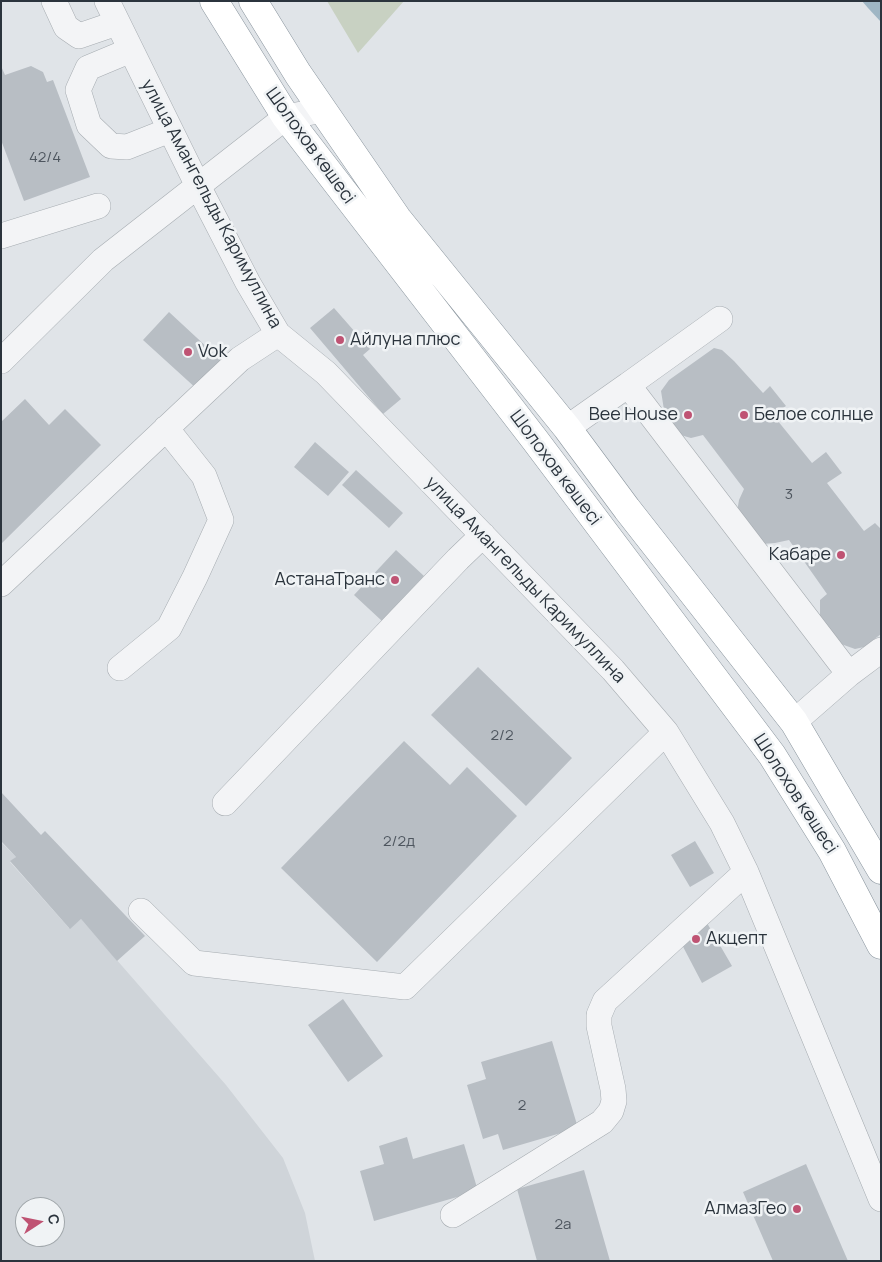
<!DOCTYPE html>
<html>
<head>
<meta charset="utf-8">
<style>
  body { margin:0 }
  #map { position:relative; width:882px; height:1262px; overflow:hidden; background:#e0e4e8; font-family:Manrope,sans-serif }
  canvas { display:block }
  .frame { position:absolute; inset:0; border:2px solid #2b343d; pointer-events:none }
  .north { position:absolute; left:15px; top:1197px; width:50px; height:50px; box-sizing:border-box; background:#f0f3f5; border:1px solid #a1a7ab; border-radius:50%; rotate:79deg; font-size:14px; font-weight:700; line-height:20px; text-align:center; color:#2b343d }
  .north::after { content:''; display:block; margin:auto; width:18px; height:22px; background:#bf5373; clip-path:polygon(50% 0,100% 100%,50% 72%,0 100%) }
</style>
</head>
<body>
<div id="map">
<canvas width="882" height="1262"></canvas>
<div class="frame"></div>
<div class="north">С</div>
</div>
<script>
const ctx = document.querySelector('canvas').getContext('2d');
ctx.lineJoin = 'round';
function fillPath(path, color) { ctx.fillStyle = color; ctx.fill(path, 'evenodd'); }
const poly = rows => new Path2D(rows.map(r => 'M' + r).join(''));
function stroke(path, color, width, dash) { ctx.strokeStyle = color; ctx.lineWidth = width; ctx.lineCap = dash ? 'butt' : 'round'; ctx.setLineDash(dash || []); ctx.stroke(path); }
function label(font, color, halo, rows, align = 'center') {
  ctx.font = font + ' Manrope,sans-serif'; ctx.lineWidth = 5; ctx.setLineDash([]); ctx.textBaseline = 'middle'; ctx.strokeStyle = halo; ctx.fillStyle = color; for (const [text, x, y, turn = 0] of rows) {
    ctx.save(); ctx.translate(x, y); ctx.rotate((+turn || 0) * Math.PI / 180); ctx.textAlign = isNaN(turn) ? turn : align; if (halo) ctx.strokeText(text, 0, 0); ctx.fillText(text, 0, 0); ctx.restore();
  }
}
const built = poly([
  [1,842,16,857,10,862,69,928,81,919,226,1085,283,1158,305,1213,315,1261,1,1261],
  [25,1207,55,1207,55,1237,25,1237]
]);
const green = poly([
  [327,1,404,1,358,53]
]);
const water = poly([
  [862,1,881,1,881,22,868,8]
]);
const building = poly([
  [1,66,5,75,31,66,43,72,47,82,53,80,90,177,24,201,1,140],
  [334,308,370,349,363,355,401,399,383,414,310,328],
  [169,312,223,362,198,390,143,340],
  [714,348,722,350,734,361,763,393,770,386,786,406,773,415,812,463,826,452,842,473,827,483,864,531,875,523,881,529,881,634,864,647,855,649,841,644,820,618,820,600,827,594,789,540,775,543,762,544,737,512,739,500,744,489,703,435,691,438,677,434,665,416,661,391,669,380],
  [25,399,49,425,65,409,101,445,1,544,1,422],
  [315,442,349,472,328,496,294,467],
  [356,470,403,513,389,528,342,485],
  [396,550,424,576,382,621,354,595],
  [478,667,572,758,526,806,431,715],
  [404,741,450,785,467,767,517,816,377,962,281,868],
  [1,792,41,835,45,831,145,936,117,961,81,919,70,929,10,861,16,857,1,841],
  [695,841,714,873,690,887,671,855],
  [707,923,732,966,702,983,679,939],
  [343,999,383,1056,348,1082,308,1025],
  [552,1041,578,1128,503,1150,498,1134,483,1139,467,1085,486,1079,481,1062],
  [407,1137,413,1159,464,1144,478,1191,374,1221,360,1171,384,1164,379,1146],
  [806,1164,848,1261,773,1261,743,1192],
  [584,1170,610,1261,537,1261,517,1189]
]);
const minor = poly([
  [54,1,66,27,79,36,117,23],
  [107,1,198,186,248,283,278,334,326,373,613,670,666,732,722,823,746,872,881,1199],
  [131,50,88,68,78,90,89,125,111,146,127,147,170,130],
  [1,236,98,206],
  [1,361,103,260,286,117,323,110],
  [628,385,720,319],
  [567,428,628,385,849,674,794,722],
  [1,584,240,359,278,334],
  [120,668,169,628,195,577,221,520,204,476,166,428],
  [849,674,881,650],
  [225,803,458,559,483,535],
  [141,911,194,963,405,987,666,732],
  [453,1215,602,1122,611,1111,614,1101,613,1089,599,1026,599,1015,605,1001,746,872]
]);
const highway = poly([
  [214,1,286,117,535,440,772,755,832,851,881,945],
  [253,1,298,74,397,218,567,428,627,509,794,722,881,870]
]);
const markers = [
  [340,340,5,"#bf5373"],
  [188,352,5,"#bf5373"],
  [688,415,5,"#bf5373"],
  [744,415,5,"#bf5373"],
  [841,555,5,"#bf5373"],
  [395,580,5,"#bf5373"],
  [696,939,5,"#bf5373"],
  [797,1209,5,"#bf5373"]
];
const numberNames = [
  ["42/4",45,158],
  ["3",789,495],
  ["2/2",502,736],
  ["2/2д",399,842],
  ["2",522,1106],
  ["2а",563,1225]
];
const streetNames = [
  ["Шолохов көшесі",310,146,54],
  ["улица Амангельды Каримуллина",211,204,62],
  ["Шолохов көшесі",555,468,53],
  ["улица Амангельды Каримуллина",525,580,46],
  ["Шолохов көшесі",795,794,57]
];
const poiNames = [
  ["Айлуна плюс",350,340],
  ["Vok",198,352],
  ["Bee House",678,415,"right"],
  ["Белое солнце",754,415],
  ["Кабаре",831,555,"right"],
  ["АстанаТранс",385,580,"right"],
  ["Акцепт",706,939],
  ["АлмазГео",787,1209,"right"]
];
fillPath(built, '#cfd4d9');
fillPath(green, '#c8d1c2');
fillPath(water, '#9fb6c4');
fillPath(building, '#b8bec4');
stroke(minor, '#a6acb1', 26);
stroke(highway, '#89949d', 29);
stroke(minor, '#f3f4f6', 25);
stroke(highway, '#fff', 28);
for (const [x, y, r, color] of markers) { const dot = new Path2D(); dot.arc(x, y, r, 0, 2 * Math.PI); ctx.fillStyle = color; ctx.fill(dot); stroke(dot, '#f0f3f5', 2); }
label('15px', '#4e565f', null, numberNames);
label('18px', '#2b343d', '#f0f3f5', streetNames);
label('18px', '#2b343d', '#f0f3f5', poiNames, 'left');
</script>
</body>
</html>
